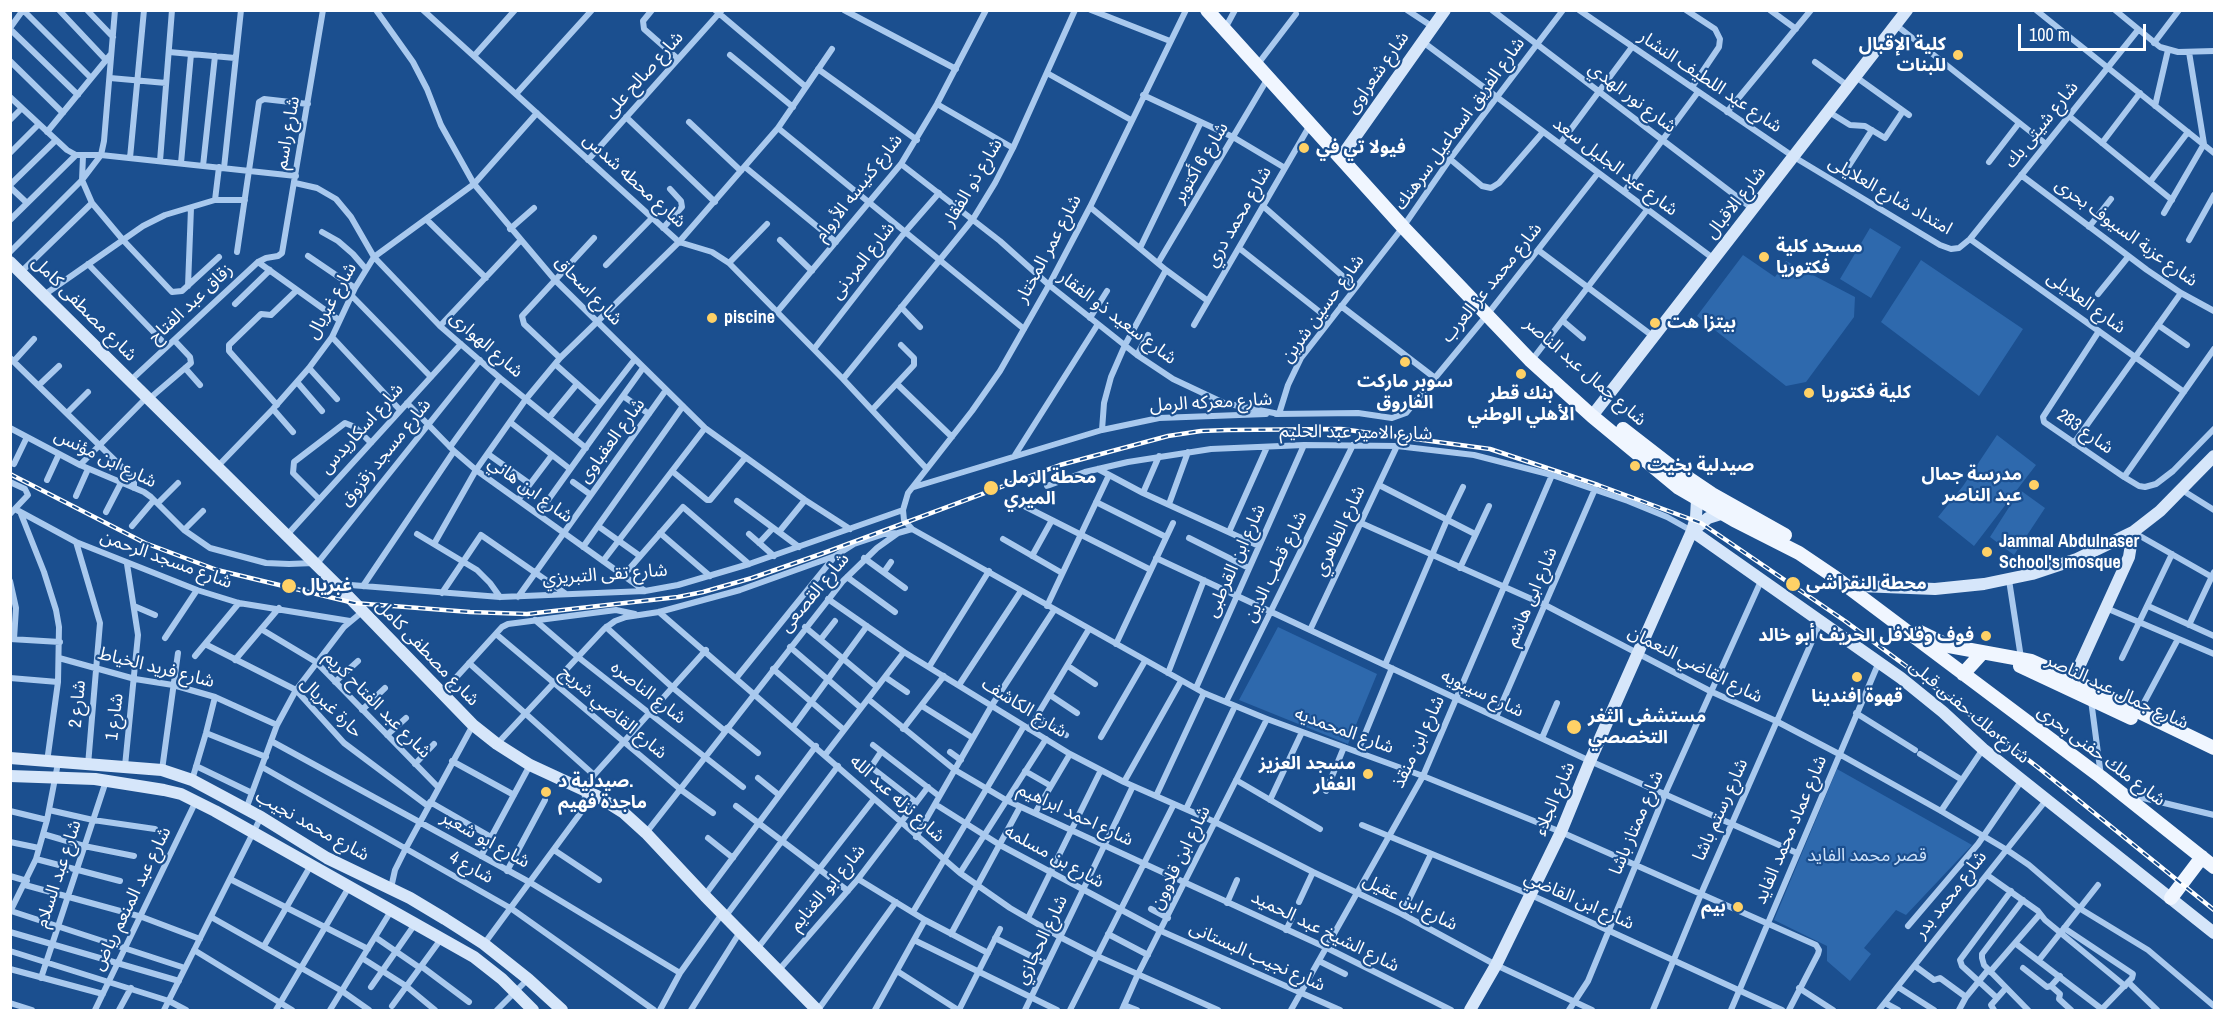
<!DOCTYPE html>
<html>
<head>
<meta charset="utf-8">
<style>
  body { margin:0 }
  #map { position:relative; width:2225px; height:1021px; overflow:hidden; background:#1b4f8f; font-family:"Archivo Narrow",sans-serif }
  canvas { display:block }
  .frame { position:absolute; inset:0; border:12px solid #fff; pointer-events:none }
  .scale { position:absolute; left:2018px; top:24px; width:128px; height:27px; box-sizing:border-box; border:3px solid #fff; border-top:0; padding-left:8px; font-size:18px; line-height:21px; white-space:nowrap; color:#fff; -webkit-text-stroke:4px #1b4f8f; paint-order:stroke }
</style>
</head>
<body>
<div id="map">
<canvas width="2225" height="1021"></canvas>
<div class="frame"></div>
<div class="scale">100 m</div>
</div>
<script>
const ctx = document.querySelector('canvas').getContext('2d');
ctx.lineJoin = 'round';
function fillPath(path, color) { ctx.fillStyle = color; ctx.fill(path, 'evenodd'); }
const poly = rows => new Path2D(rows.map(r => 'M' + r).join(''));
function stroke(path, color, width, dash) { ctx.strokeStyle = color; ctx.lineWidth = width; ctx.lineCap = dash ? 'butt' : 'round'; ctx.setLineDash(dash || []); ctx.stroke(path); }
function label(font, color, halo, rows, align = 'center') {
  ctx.font = font + ' "Archivo Narrow","Noto Sans Arabic",sans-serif'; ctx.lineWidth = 4.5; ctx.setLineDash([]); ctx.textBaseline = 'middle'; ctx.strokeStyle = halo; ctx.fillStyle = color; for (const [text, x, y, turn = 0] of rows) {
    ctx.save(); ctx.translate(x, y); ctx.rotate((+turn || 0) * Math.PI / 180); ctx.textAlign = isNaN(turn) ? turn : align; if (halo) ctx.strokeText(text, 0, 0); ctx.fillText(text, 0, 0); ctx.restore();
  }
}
const green = poly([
  [1870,228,1901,247,1871,298,1840,279],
  [1743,255,1775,277,1786,261,1855,297,1854,317,1806,382,1786,386,1697,316],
  [1921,260,2023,329,1979,396,1881,322],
  [1997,435,2036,465,1974,546,1938,517,1963,486],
  [2020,490,2045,508,2014,555,1990,537],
  [1278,627,1377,674,1348,744,1239,700],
  [1837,769,1972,845,1906,915,1896,910,1864,948,1871,954,1850,981,1827,961,1827,946,1774,920]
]);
const street = poly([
  [59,10,106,60],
  [87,10,113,37],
  [376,10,413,62,427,89,441,125,474,184,555,280,705,428,805,500,850,529],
  [423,10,679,242,712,252,729,263,843,379,926,468],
  [652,10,643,21,644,29,678,59],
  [715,10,806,87],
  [844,10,956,69],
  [1091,10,1170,41],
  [1186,10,1090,207,1049,285,1000,371,972,411,908,493,903,510,904,520,912,529,1204,693,1267,719,1423,776,1561,832,1816,945,1819,950,1818,954,1789,1010],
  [1407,10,1433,27],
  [1492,10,1753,209],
  [1579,10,1794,157,1940,245,1951,249,1959,248,1970,239,2138,30],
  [1686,10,1715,29,1720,39,1719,47,1692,87],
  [1770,10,1796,29],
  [2036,10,2214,153],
  [2115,10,2160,47,2178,52,2214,51],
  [1228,23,1235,10],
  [1896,25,2046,144],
  [10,28,23,10,91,78],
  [10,29,78,95],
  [1423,42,1714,259],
  [2154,43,2179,10],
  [169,52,235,58],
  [730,55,793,107],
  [474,56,515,10],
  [1261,60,1296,14],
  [10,61,63,113],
  [1815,62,1848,86],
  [818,69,917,140],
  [1047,73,1131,120],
  [1856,77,1909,115],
  [110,78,166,83],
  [516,94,592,10],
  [1143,95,1233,137,1285,168],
  [10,97,67,150,76,155,101,155,296,176],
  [937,104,1013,148],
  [2155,106,2168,50],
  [1727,112,1811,10],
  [1829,112,1850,125,1865,126,1885,138,1903,111],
  [2069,116,2172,200],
  [626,117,715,202],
  [10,120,22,108],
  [689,122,741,171],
  [778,128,1024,329],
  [47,132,111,54],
  [2102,143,2140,93],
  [1560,144,1632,47],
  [10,153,39,124],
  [83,156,82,180,92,203,123,240,172,292,182,291,219,257],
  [130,158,144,10],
  [1450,159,1482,186,1491,188,1499,183,1543,132],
  [588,160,722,10],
  [160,161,172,10],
  [1989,162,2019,123],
  [181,163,191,54],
  [901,164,1000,241,1049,285,1137,355,1173,379,1224,403,1279,414,1288,385,1301,358,1403,227,1450,159,1563,10],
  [203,166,215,56],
  [745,167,836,242],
  [1848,167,1872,130],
  [224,168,241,10],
  [2021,175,2147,270,2181,293,2214,311],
  [2150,182,2188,132],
  [295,183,317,188,336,199,351,217,374,257,440,326,500,378,586,448],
  [10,185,56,140],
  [10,187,27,203],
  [1624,192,1698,92],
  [215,200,219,167],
  [1263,206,1355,287],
  [1090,207,1166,270,1208,301],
  [2164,213,2204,144,2189,52],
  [426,219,486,278],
  [10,220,76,155],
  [2089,227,2111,199],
  [663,228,682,207,681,201,670,189],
  [510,229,534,208],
  [322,232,338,241,353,254,365,268],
  [1970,239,2184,392],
  [780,240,812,271],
  [2189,240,2214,195],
  [1140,248,1201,122],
  [1239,248,1330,320],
  [1538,250,1654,337],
  [10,252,82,180,101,155,104,141,115,10],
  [237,252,259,102,264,99,308,104],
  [308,256,355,288],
  [258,262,339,320],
  [729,263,767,224],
  [1158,263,1268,78],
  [88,264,167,346],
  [606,265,652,218],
  [21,272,92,203],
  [188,286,191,208],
  [2098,294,2128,257],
  [44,295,143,226,165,215,215,200,245,200],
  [351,295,431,377],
  [235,304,270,270],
  [1341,306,1435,378],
  [901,307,920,327],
  [777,312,901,164,937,104,986,10],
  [1090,318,1107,291],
  [1563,321,1583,338],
  [1194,325,1310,125],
  [2158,325,2187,345],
  [440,326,520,241],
  [2099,331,2043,417,2044,422,2124,477,2139,486,2145,487,2156,484,2173,471,2214,429],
  [332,337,400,410],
  [814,349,905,232,939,193],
  [1137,355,1148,335],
  [1535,356,1647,210],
  [10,358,134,479,134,488],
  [560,358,524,324,522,316,594,238],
  [14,361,34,339],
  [555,364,600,404],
  [185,368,200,385],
  [309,368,337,399],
  [843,379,973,219,995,183,1013,148,1075,10],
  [130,381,258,262,266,258,278,256,282,253,323,10],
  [297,382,322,411],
  [897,384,952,437],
  [39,385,59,366],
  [623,396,649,414],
  [149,399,191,363,190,357,174,340],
  [407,403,454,451,476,470,645,591],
  [277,405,229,351,229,345,261,314,271,315,297,290],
  [273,409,293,432],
  [872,410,914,365,914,358,901,345],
  [67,413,88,392],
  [1276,414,1358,413,1392,418,1406,413,1487,315,1598,173],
  [549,418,577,384],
  [510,422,570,469],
  [10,428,80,465,144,492,151,497,184,530,210,548,266,563,289,564,314,563],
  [1102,430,1104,403,1111,377,1125,345,1166,270],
  [574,438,635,359],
  [2074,443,2181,293],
  [450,447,500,378],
  [488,454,530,484],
  [1015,455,1098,324],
  [14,464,27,437],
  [80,465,147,397],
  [217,467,273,409,309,368,332,337,355,288,374,257,474,184,537,113],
  [1098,469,1143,493,1259,546],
  [672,471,707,500,710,500,745,458],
  [2124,477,2214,349],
  [47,480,59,454],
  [10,482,25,489,28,495,10,514],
  [573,482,591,495],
  [1379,485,1475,534],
  [1047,486,1085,472,1128,462,1211,449,1304,445,1397,446,1474,455,1552,475,1628,501,1667,517,1692,531],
  [914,487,1102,430,1159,418,1266,414],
  [2182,490,2214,510],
  [1143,493,1159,456],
  [76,496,88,469],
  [319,499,293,473,294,462,345,423,355,427,371,443],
  [518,500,552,455],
  [737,501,799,547],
  [1096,502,1166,537],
  [158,503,178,483],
  [1169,504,1188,452],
  [1026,507,1151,570],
  [15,509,76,542,197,590,239,603,350,621],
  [106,512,121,483],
  [21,514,44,572,56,610,59,627,58,682,47,762],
  [538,514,643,368],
  [1361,523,1545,605,1710,691,1776,721,1839,754,1941,811,2007,850,2029,865,2079,908,2148,950,2214,1006],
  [132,526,154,500],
  [598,526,640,556],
  [184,530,203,511],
  [779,532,805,500],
  [1229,532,1267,447],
  [2133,532,2212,577],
  [660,533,710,576],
  [417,534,477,570,490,583,500,597],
  [749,534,774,556],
  [287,535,461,344],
  [1189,538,1249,568],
  [1003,539,1062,573],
  [76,542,100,623,88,765],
  [759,543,773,528],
  [434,544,476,470,526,399,560,358,679,242,778,128,832,49],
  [583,547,683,406],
  [1032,556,1052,520],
  [864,558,905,588],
  [1156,558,1590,761,1797,853],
  [603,561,705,428],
  [316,565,480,360],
  [1460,568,1489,506],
  [884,572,891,562],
  [623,576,683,507,749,564],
  [847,577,895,612],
  [2009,580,2021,658],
  [10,581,16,608,14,639],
  [338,584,500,597,645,591,678,585,749,564,903,510],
  [363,586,454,451],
  [442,593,481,535,566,594],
  [518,597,666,390],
  [828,599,904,652,1070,754,1124,782,1215,822,1313,872,1402,914,1496,965,1592,1010],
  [134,606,155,615],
  [1047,606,1109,475],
  [2148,606,2214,636],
  [2106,608,2214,654],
  [659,612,960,873,1010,908,1060,937,1097,956,1218,1010],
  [535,620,578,657,743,787],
  [2189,625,2214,572],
  [606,627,672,687,725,731],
  [805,627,877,687],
  [261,629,316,662,438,787],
  [1310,630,1397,446],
  [496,634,680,789,713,813],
  [165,638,197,590],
  [10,639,60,642],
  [821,639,835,621],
  [205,644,296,690,344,743,428,806],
  [1116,644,1173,523],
  [790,647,861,708],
  [195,656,239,603],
  [59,658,135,679,173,685,215,697,277,725],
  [2122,658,2172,554],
  [235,660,279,608],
  [469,663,594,775],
  [1385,665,1447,520,1463,487],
  [1068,666,1095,684],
  [929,667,989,571],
  [773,669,844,730],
  [1168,673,1204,580],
  [737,677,835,556],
  [885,677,907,692],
  [10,678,58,682],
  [335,682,358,661],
  [959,685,1021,591],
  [1196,688,1304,445],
  [442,693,502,627,508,624,616,610,635,614],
  [1050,695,1077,713],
  [868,699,955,770,1006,800,1327,948,1451,1010],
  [2091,700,2101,776],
  [1226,702,1353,445],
  [922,706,973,738],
  [362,710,385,688],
  [2139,712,2178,639],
  [1856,713,1915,750],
  [1037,717,1066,735],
  [1496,717,1595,489],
  [793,727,867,626],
  [727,728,758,753],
  [903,729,944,676],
  [1029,729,1089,629],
  [206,733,266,757],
  [387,735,406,718],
  [1101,737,1145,661],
  [1542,738,1557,703],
  [271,741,531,883,680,973],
  [497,744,604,629,615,621,626,617,659,612,740,590,835,556,854,544,884,534,898,533],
  [873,745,939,796],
  [1358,751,1392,668],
  [881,752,871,767,916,802],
  [950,752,961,760],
  [1920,754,1962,780],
  [825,755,904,652],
  [452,761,514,795],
  [415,764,434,744],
  [125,766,138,635,127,564],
  [196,766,252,793],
  [262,767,512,909,654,1010],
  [162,770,178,653],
  [1025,771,1051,786],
  [758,778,779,795],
  [192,780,206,733,215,697],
  [1236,780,1320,829],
  [1124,782,1181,681],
  [1326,791,1344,747],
  [2131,795,2214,815],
  [1156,796,1204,693],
  [1270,800,1302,732],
  [430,802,491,837],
  [935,804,1000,845,1161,931,1340,1010],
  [736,806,848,891],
  [246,809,277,725,296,690,344,627,362,612],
  [1186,809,1235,706],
  [49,810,93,820,155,829],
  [10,811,47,820],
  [1941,811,1983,749],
  [1035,813,1070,754],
  [1362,825,1531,895,1782,1010],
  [646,833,843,581,877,548,898,533,912,529],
  [43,834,84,846,134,856],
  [916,837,992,705,1054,610],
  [708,838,733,858],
  [10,842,39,848],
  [554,850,599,880],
  [481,856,530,765],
  [36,859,120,881],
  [507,871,545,800],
  [960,873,1046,739],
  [1987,875,2038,911,2045,920,2125,986],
  [10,876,27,881],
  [230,879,368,949],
  [858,879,925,920,988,953],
  [25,885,142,917,200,939],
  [391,888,395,870,406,848,473,725],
  [705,895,816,746],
  [2023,900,1982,954,1982,958,1984,965,2028,1010],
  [1299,902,1313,872],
  [1227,903,1237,880],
  [1151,909,1168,918],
  [11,911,185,968],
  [10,912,36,859,47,820,58,763],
  [913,912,1024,726],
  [1402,914,1431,854],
  [211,917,342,991,369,1010],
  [725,917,838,766],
  [1028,918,1101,770],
  [1908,926,1978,844,2022,780],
  [2064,928,2133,974,2132,978,2101,1010],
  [1286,930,1292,918],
  [10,932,179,981],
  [951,934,1020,807],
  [1108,934,1148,955],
  [375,937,420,968],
  [995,938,1047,964],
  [914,940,1057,1010],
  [2015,943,2103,1010],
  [484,944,582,811,585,797,584,790,594,775,706,650],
  [264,946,311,865],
  [757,949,874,799],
  [194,950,292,1010],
  [10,951,169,1001,186,1010],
  [362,958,406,986,435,1010],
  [2039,960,2098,885],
  [1319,961,1345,974],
  [421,966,469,1002],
  [1915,966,1934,980,1940,978,1966,997],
  [2023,968,2047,987,2051,986,2060,976],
  [10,969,103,994],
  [778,971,858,879,928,787],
  [897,971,958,1010],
  [1990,972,2040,914],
  [41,978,106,781],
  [2128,982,2157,1010],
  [2051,986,2060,994,2059,999,2071,1010],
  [371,987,415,924],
  [1898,987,1934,1010],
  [1799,988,1833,1010],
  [1997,998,1962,966,1960,960,2011,891],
  [10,1003,32,1010],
  [1885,1003,1898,1010],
  [1124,1005,1137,1010],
  [392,1006,441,939],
  [95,1010,196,801],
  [119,1010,131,988],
  [164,1010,261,817],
  [276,1010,349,887],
  [330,1010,391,911],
  [497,1010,528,979],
  [660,1010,680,973,722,914],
  [691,1010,740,932],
  [818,1010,896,902],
  [875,1010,925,920],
  [959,1010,1000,929],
  [1025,1010,1133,786],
  [1070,1010,1174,804],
  [1122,1010,1138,974,1267,719],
  [1291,1010,1423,776,1552,475],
  [1569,1010,1588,981,1665,794,1761,581],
  [1653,1010,1701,894,1820,623],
  [1731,1010,1879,662],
  [1879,1010,2047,799],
  [1959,1010,1966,997,1988,970],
  [1994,1010,1991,1005,2006,988]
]);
const secondary = poly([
  [1341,157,1445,10],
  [10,262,347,595,473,725,497,744,530,765,597,796,624,813,646,833,705,896,817,1010],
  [1592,416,1907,10],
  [1692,531,1901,678,1943,712,1983,749,2214,933],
  [1693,531,1708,518,1727,512],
  [1860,586,1935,589,1984,584,2032,574,2077,559,2133,532,2160,511,2214,456],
  [2073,680,2129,557,2133,532],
  [10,758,162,770,192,780,261,817,327,858,410,898,445,919,484,944,528,979,562,1010],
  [10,776,95,779,164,790,181,794,215,811,474,957,502,979,533,1010],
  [1470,1010,1496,965,1561,832,1590,761,1692,531,1696,517,1697,499]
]);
const primary = poly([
  [1207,10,1403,227,1530,360,1592,416,1679,488,1734,520,1799,553,1836,578,2101,777,2214,867],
  [1623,429,1672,467,1712,494,1785,535],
  [1920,632,1949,646,2031,661,2073,680,2214,748],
  [2020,666,2131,718],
  [1963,674,1983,652],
  [2171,898,2202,857]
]);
const rail = poly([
  [10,474,145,543,217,570,354,603,470,612,527,614,678,597,703,592,752,578,821,554,1060,465,1168,436,1201,431,1228,430,1341,429,1490,449,1598,485,1701,523,1845,621,1929,683,2040,769,2214,910]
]);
const markers = [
  [1958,55,6,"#ffd166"],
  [1304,148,6,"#ffd166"],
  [1764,257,6,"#ffd166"],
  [712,318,6,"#ffd166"],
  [1655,323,6,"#ffd166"],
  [1405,362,6,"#ffd166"],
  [1521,374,6,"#ffd166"],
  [1809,393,6,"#ffd166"],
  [1635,466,6,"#ffd166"],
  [2034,485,6,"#ffd166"],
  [991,488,8,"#ffd166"],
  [1987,552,6,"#ffd166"],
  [1793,584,8,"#ffd166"],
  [289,586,8,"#ffd166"],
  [1986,636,6,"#ffd166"],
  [1857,677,6,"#ffd166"],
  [1574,727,8,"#ffd166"],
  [1368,774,6,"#ffd166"],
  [546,792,6,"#ffd166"],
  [1738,907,6,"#ffd166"]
];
const poiNames = [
  ["كلية الإقبال",1946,45,"right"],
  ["للبنات",1946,66,"right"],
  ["فيولا تي في",1316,148],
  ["مسجد كلية",1776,247],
  ["فكتوريا",1776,268],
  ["piscine",724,318],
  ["بيتزا هت",1667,323],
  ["سوبر ماركت",1405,382,"center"],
  ["الفاروق",1405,403,"center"],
  ["كلية فكتوريا",1821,393],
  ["بنك قطر",1521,394,"center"],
  ["الأهلي الوطني",1521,415,"center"],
  ["صيدلية بخيت",1647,466],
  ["مدرسة جمال",2022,475,"right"],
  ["عبد الناصر",2022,496,"right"],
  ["محطة الرمل",1004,478],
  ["الميري",1004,499],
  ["Jammal Abdulnaser",1999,542],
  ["School's mosque",1999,563],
  ["محطة النقراشى",1806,584],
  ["غبريال",302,586],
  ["فوف وفلافل الحريف أبو خالد",1974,636,"right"],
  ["قهوة افندينا",1857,697,"center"],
  ["مستشفى الثغر",1588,717],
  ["التخصصي",1588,738],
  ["مسجد العزيز",1356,764,"right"],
  ["الغفار",1356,785,"right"],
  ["صيدلية د.",558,782],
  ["ماجدة فهيم",558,803],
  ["بيم",1726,907,"right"]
];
const streetNames = [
  ["شارع شعراوى",1378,73,-55],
  ["شارع صالح على",644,75,-48],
  ["شارع عبد اللطيف النشار",1710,82,34],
  ["شارع نور الهدي",1632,98,37],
  ["شارع الفريق اسماعيل سرهنك",1460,124,-54],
  ["شارع شيتى بك",2042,125,-51],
  ["شارع راسم",288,133,-80],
  ["شارع 6 أكتوبر",1201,163,-59],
  ["شارع عبد الجليل سعد",1615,167,37],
  ["شارع محطه شدس",634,181,42],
  ["شارع ذو الفقار",973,183,-59],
  ["شارع كنيسه الأروام",859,188,-52],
  ["امتداد شارع العلايلى",1890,196,30],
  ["شارع الاقبال",1736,203,-52],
  ["شارع محمد دري",1239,217,-60],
  ["شارع عزبة السيوف بحرى",2126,233,36],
  ["شارع عمر المختار",1049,249,-62],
  ["شارع المردنى",863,261,-52],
  ["شارع محمد عز العرب",1492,283,-51],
  ["شارع اسحاق",588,291,46],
  ["شارع غبريال",332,301,-61],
  ["شارع العلايلى",2086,303,36],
  ["زقاق عبد الفتاح",191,304,-43],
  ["شارع مصطفى كامل",84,309,45],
  ["شارع حسين شرين",1323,309,-54],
  ["شارع سعيد ذو الفقار",1117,318,37],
  ["شارع الهوارى",486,345,41],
  ["شارع جمال عبد الناصر",1585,372,41],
  ["شارع معركه الرمل",1211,403,-3],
  ["شارع اسكاريدس",362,429,-48],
  ["شارع 283",2085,432,35],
  ["شارع الامير عبد الحليم",1356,433,1],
  ["شارع العقباوى",612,441,-54],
  ["شارع مسجد زقزوق",386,453,-51],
  ["شارع ابن مؤنس",105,459,26],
  ["شارع ابن هاني",530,490,36],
  ["شارع الظاهري",1340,531,-65],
  ["شارع مسجد الرحمن",166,560,20],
  ["شارع ابن القرطبى",1236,561,-66],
  ["شارع قطب الدين",1276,567,-64],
  ["شارع تقى التبريزي",605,575,-4],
  ["شارع القصعى",815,593,-50],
  ["شارع ابى هاشم",1532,597,-67],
  ["شارع مصطفى كامل",427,653,46],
  ["شارع القاضي النعمان",1695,665,27],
  ["شارع فريد الخياط",156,668,14],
  ["شارع جمال عبد الناصر",2117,692,25],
  ["شارع الناصره",648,693,38],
  ["شارع سيبويه",1482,694,25],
  ["شارع 2",78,704,-85],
  ["شارع عبد الفتاح كريم",377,705,45],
  ["حارة غبريال",331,708,44],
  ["شارع الكاشف",1024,708,32],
  ["شارع ملك حفنى قبلى",1969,712,40],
  ["شارع القاضي شريح",613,713,40],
  ["شارع 1",115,717,-83],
  ["شارع المحمديه",1344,731,20],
  ["شارع ابن منقذ",1419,742,-65],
  ["شارع ملك حفنى بحرى",2101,756,37],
  ["شارع نزله عبد الله",897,799,42],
  ["شارع الجلاء",1555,799,-67],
  ["شارع رستم باشا",1721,810,-66],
  ["شارع احمد ابراهيم",1075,815,25],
  ["شارع ممتاز باشا",1637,823,-67],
  ["شارع محمد نجيب",312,826,29],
  ["شارع عماد محمد الفايد",1791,830,-67],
  ["شارع ابو شعير",485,840,29],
  ["شارع بن مسلمه",1054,857,29],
  ["شارع ابن قلاوون",1181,858,-64],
  ["شارع 4",471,868,29],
  ["شارع عبد السلام",59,874,-72],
  ["شارع ابو الغنايم",828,888,-50],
  ["شارع محمد بدر",1951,895,-52],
  ["شارع عبد المنعم رياض",132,899,-64],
  ["شارع ابن القاضي",1579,901,24],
  ["شارع ابن عقيل",1410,903,27],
  ["شارع الشيخ عبد الحميد",1325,932,26],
  ["شارع الحجازي",1042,940,-64],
  ["شارع نجيب البستانى",1257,957,24]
];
const parkNames = [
  ["قصر محمد الفايد",1867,856]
];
fillPath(green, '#2e69ad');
stroke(street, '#a9c9ee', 6);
stroke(secondary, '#d6e6fa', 12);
stroke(primary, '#f0f6ff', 14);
stroke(rail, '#fff', 4.5);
stroke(rail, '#1b4f8f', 2, [7]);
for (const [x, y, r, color] of markers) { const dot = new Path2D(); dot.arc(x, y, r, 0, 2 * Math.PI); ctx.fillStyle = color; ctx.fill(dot); stroke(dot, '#1b4f8f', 2); }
label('bold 18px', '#fff', '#1b4f8f', poiNames, 'left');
label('18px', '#fff', '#1b4f8f', streetNames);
label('18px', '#cfe3fa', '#1b4f8f', parkNames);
</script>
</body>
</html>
